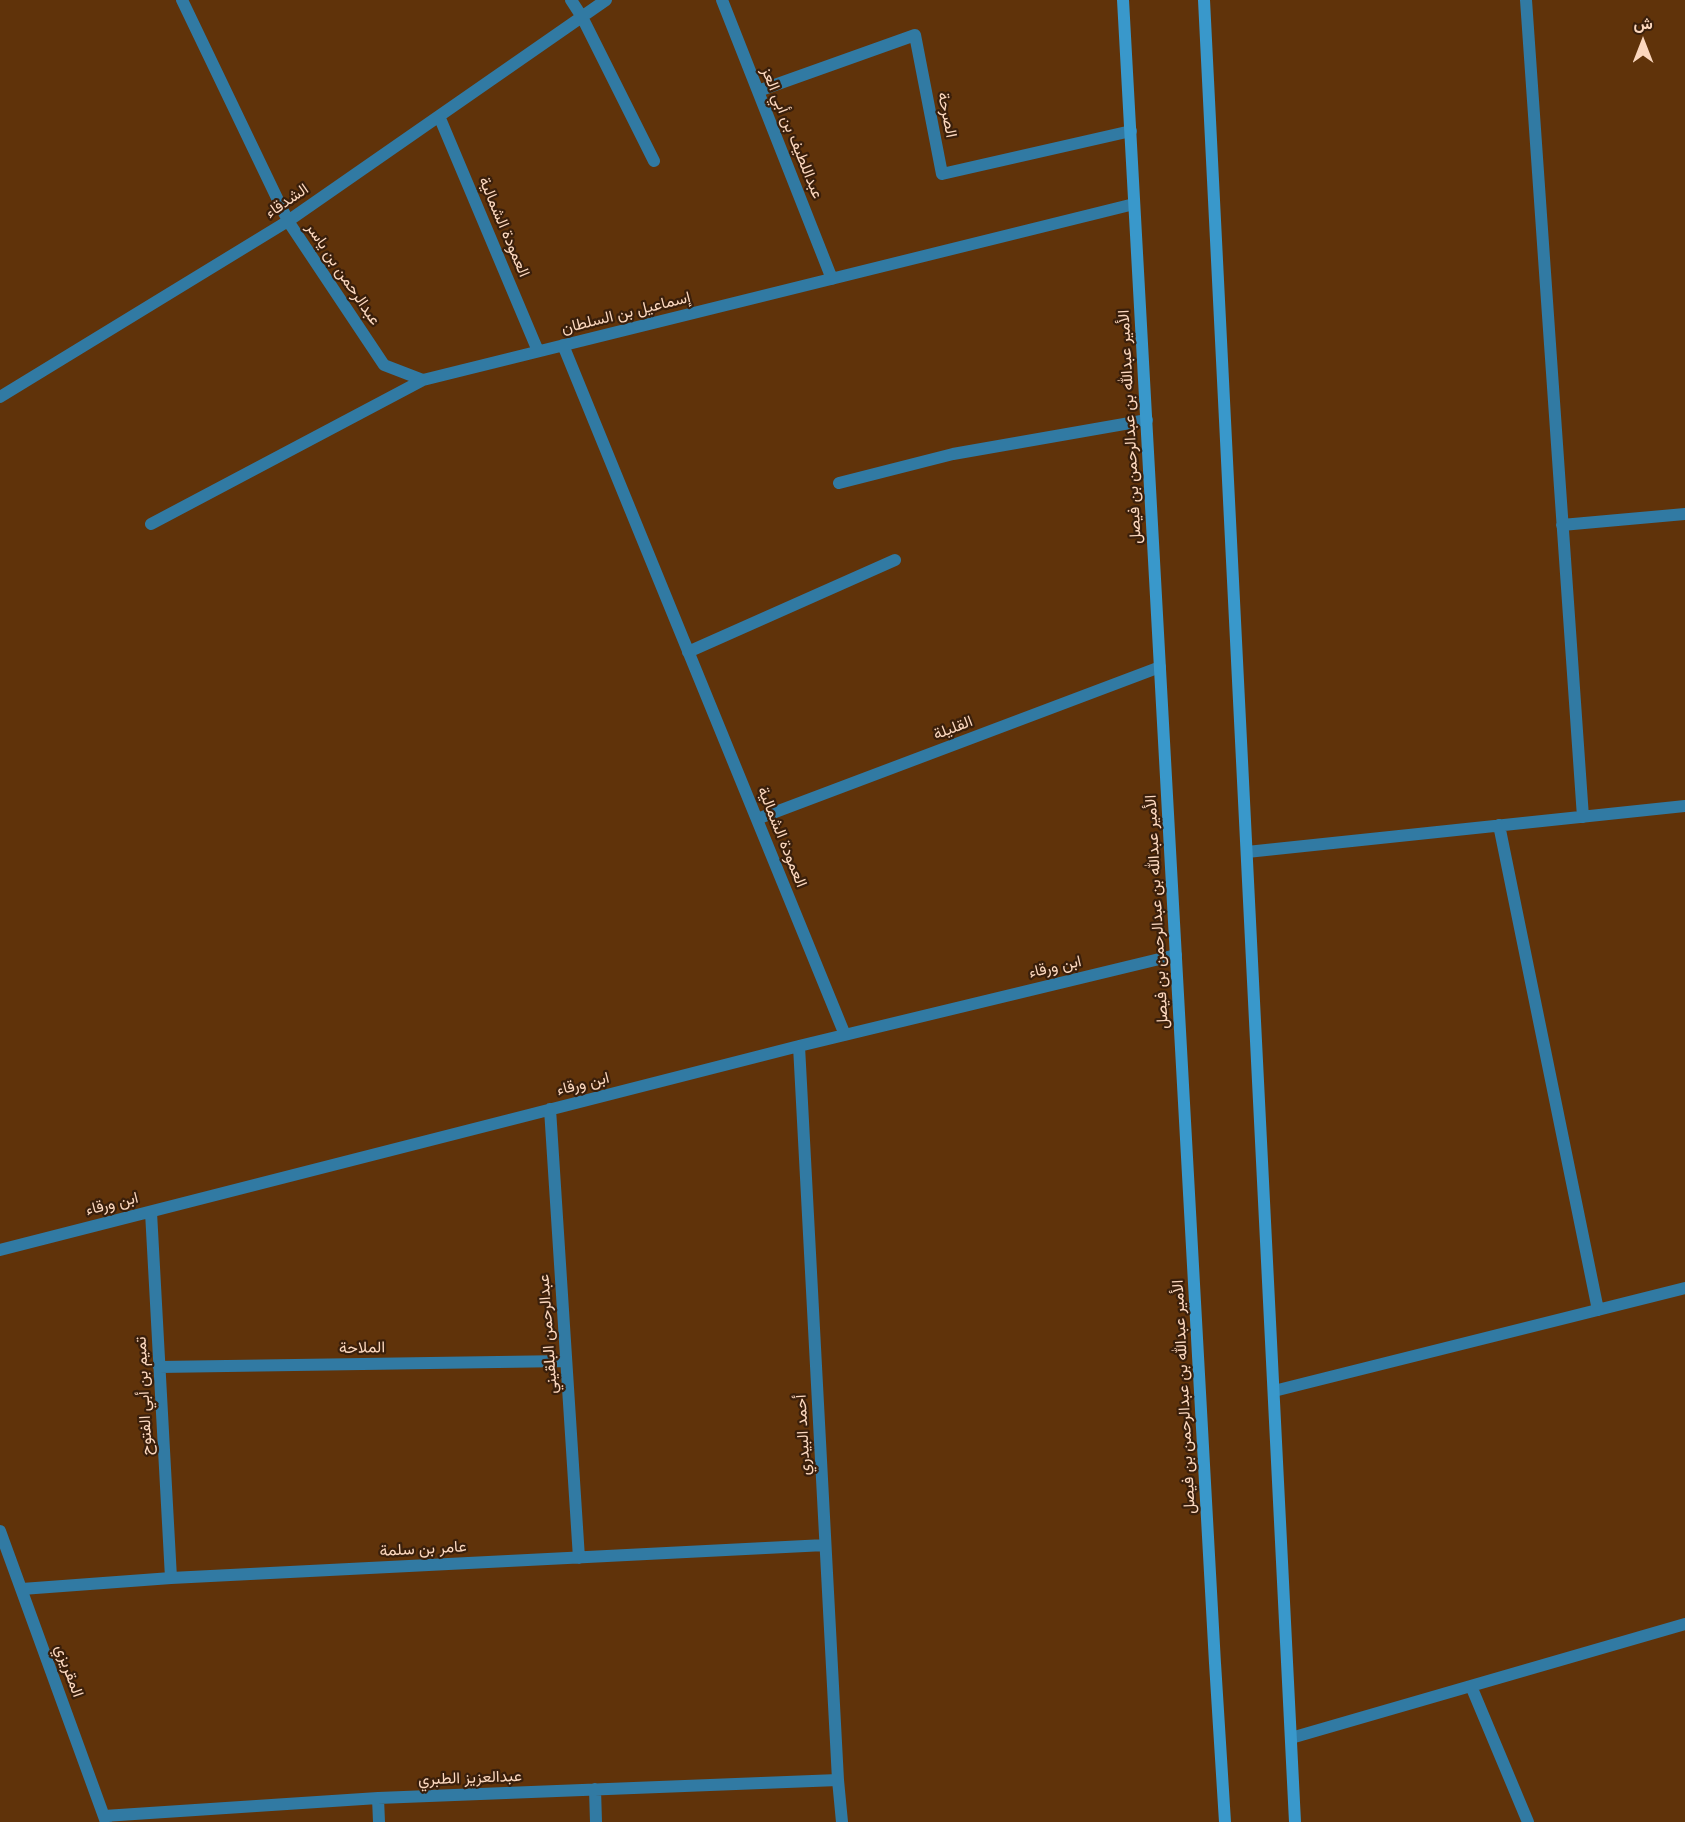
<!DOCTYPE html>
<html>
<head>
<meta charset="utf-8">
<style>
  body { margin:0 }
  #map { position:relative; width:1685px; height:1822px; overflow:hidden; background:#60330a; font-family:Montserrat,Vazirmatn,sans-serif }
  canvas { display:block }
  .north { position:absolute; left:1613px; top:12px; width:60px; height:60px; -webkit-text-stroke:4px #3a1f0b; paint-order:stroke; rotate:0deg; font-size:16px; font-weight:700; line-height:24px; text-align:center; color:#fbd7be }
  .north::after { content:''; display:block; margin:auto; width:21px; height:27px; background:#fbd7be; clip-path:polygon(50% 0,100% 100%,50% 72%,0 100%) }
</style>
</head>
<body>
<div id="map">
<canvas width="1685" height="1822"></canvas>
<div class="north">ش</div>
</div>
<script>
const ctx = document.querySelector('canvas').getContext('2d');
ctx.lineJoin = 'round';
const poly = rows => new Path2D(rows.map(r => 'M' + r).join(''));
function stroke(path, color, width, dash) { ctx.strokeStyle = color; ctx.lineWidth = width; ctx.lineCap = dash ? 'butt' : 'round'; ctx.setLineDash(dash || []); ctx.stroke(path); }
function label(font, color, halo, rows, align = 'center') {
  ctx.font = font + ' Montserrat,Vazirmatn,sans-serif'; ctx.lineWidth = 4.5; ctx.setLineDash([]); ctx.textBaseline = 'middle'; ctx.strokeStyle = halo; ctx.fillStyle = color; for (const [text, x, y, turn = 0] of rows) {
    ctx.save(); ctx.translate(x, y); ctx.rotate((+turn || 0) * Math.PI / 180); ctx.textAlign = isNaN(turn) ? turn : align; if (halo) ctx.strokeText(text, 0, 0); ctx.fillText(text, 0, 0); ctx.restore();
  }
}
const street = poly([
  [182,0,288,221,384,365,423,380],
  [571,0,582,17,654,161],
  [722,0,832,279],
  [1526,0,1583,817],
  [758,91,915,35,942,174,1131,131],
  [439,116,538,351],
  [563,345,845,1035],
  [0,397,288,221,606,0],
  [839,483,953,454,1147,420],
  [151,524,423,380,1134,204],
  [1562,525,1685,514],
  [688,652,895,560],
  [757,819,1160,667],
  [1499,825,1598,1310],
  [1247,852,1685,806],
  [799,1046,838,1780,842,1822],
  [550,1109,579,1558],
  [151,1212,171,1578],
  [0,1250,799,1046,1176,955],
  [159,1367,566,1361],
  [1274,1391,1685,1288],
  [0,1531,106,1822],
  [22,1589,171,1578,825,1545],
  [1471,1686,1528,1822],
  [1291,1738,1685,1624],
  [595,1789,596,1822],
  [378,1798,379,1822],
  [104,1816,378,1798,838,1780]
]);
const secondary = poly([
  [1123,0,1215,1663,1225,1822],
  [1204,0,1295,1822]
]);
const streetNames = [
  ["الصرحة",947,115,79],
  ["عبداللطيف بن أبي العز",792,133,68],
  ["الشدقاء",287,201,-34],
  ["العمودة الشمالية",504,227,67],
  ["عبدالرحمن بن ياسر",343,274,56],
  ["إسماعيل بن السلطان",626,313,-14],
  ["الأمير عبدالله بن عبدالرحمن بن فيصل",1130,427,-93],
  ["القليلة",953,728,-21],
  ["العمودة الشمالية",782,837,68],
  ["الأمير عبدالله بن عبدالرحمن بن فيصل",1157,912,-93],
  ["ابن ورقاء",1055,967,-13],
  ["ابن ورقاء",583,1084,-14],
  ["ابن ورقاء",112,1204,-14],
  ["عبدالرحمن البلقيني",548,1334,-94],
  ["الملاحة",362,1348,-1],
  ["تميم بن أبي الفتوح",144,1396,-93],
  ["الأمير عبدالله بن عبدالرحمن بن فيصل",1184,1397,-93],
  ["أحمد البيدري",803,1435,-93],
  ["عامر بن سلمة",423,1549,-3],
  ["المقريزي",69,1671,70],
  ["عبدالعزيز الطبري",470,1778,-2]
];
stroke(street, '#317aa3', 12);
stroke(secondary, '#3998cb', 12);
label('16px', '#fbd7be', '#3a1f0b', streetNames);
</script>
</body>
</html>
